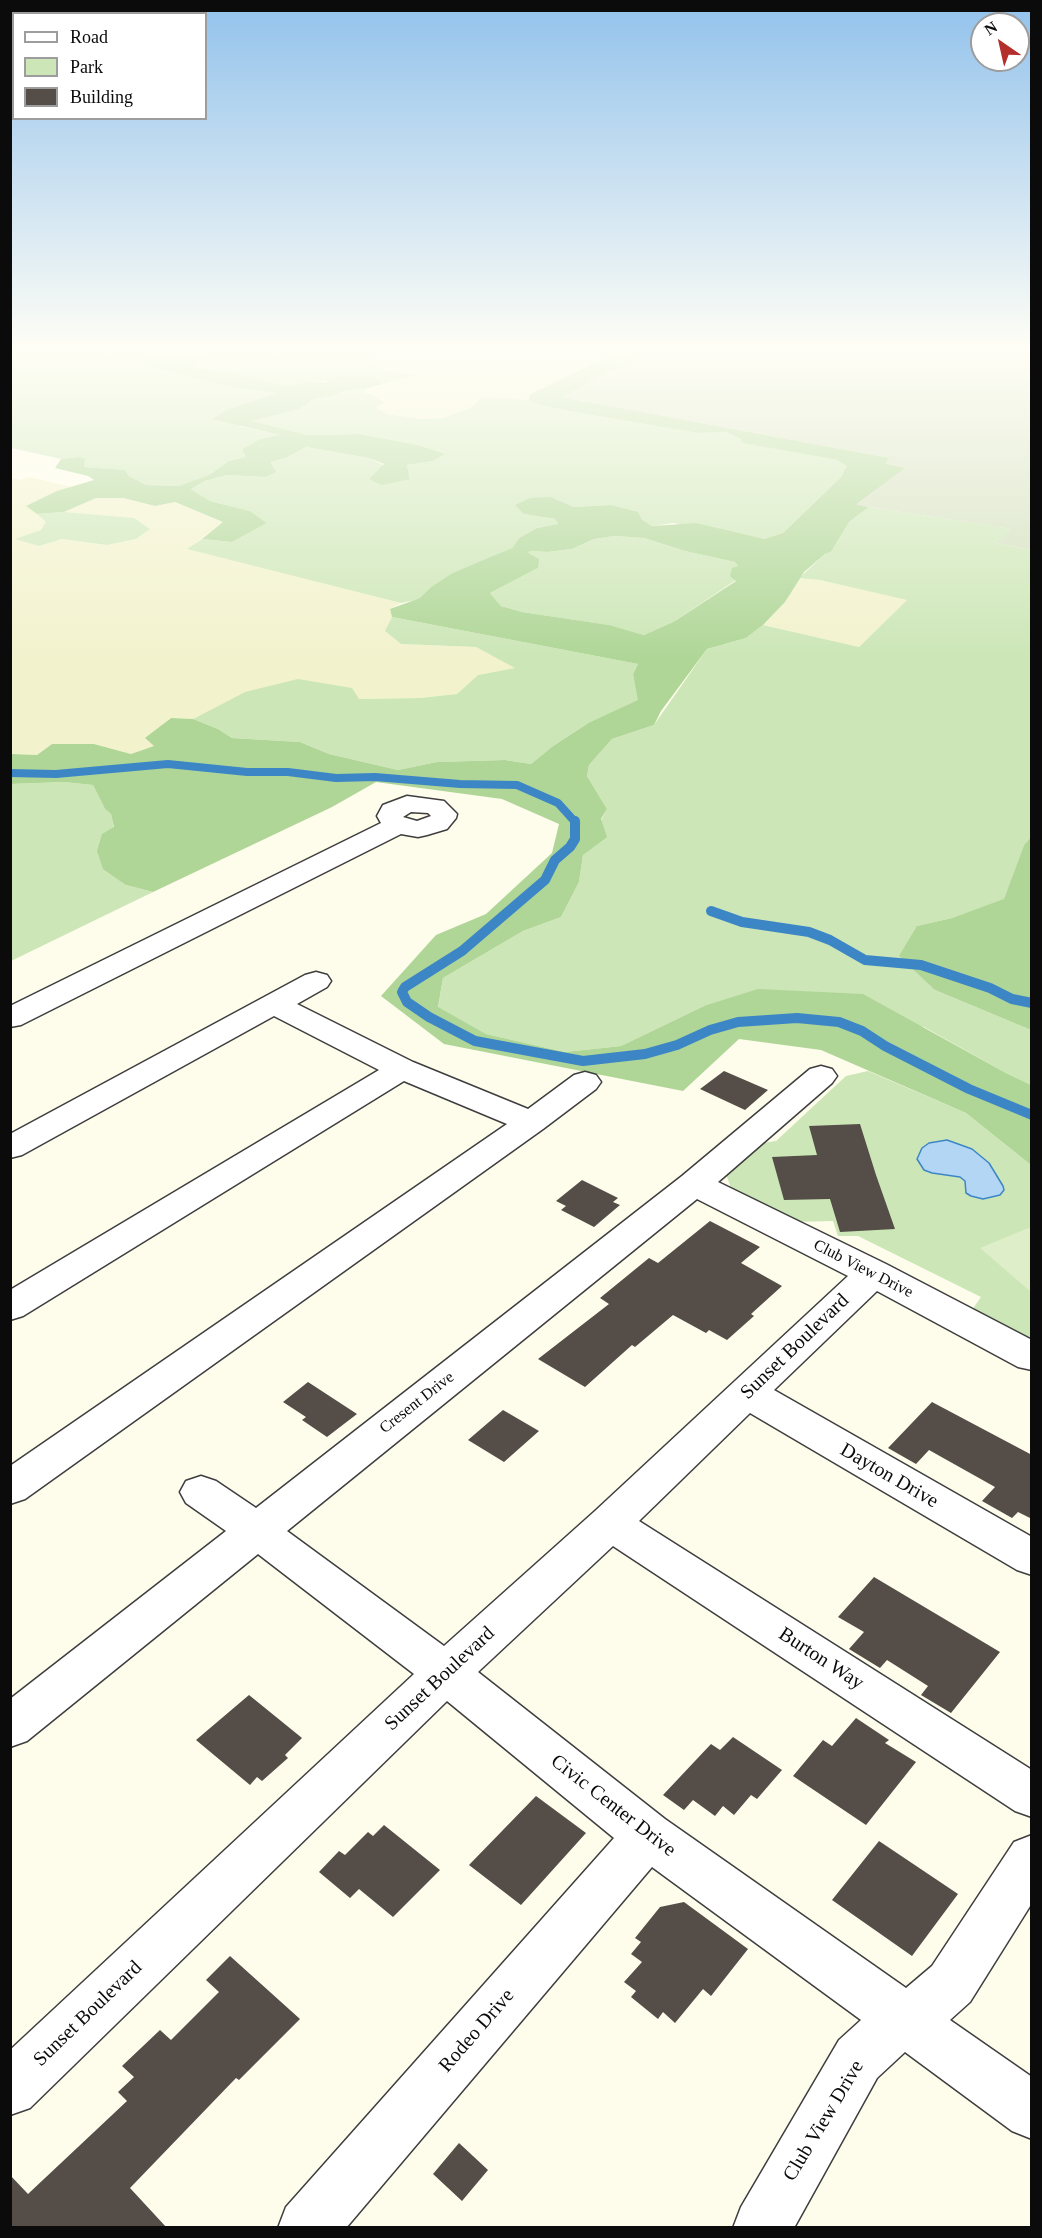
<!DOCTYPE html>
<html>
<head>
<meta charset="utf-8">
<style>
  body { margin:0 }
  #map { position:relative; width:1042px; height:2238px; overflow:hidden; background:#fefceb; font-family:Georgia,serif }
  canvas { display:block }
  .frame { position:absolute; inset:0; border:12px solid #0b0b0b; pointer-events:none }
  .legend { position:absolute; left:12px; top:12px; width:195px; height:108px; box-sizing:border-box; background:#fff; border:2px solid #9d9d9d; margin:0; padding:8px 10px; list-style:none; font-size:18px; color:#0b0b0b }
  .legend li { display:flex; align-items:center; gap:12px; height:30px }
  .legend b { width:30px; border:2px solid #9d9d9d }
  .north { position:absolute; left:970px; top:12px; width:60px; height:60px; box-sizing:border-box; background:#fff; border:2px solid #9d9d9d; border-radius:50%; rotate:326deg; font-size:16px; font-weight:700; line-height:24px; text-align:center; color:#0b0b0b }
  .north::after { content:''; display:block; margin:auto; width:21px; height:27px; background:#b42e2b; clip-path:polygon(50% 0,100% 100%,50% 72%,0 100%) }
</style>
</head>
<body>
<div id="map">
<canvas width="1042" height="2238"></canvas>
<div class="frame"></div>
<ul class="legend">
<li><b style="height:8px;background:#fff"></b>Road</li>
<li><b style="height:16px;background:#cce6b7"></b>Park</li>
<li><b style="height:16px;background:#544d48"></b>Building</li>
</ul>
<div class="north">N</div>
</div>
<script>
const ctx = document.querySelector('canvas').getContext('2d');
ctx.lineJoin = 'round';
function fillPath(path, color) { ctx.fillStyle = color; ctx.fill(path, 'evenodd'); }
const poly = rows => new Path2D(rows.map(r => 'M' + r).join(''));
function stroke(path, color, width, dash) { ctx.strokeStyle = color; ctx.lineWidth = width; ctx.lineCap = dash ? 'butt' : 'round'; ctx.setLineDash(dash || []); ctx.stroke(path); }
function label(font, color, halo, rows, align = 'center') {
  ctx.font = font + ' Georgia,serif'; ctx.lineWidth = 6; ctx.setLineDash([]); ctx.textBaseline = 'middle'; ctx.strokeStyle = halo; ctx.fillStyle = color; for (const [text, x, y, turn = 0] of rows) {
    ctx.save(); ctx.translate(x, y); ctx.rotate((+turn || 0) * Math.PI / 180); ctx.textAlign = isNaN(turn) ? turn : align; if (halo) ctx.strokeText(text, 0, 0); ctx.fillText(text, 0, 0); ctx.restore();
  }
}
const farmland = poly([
  [294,347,628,347,530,395,529,400,483,397,470,408,443,418,419,419,386,414,374,407,383,403,364,392,413,375,379,368,373,361],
  [29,477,72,487,27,506,47,522,41,530,17,539,39,546,62,539,107,545,136,539,150,529,134,519,64,512,96,498,123,498,155,506,175,502,223,522,188,549,401,603,390,609,392,617,386,631,401,644,476,647,516,668,478,675,457,694,420,698,359,699,245,692,193,719,170,718,146,739,154,746,131,754,94,744,52,744,37,755,11,754,10,478,21,480],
  [799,578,820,580,908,599,859,647,763,625,785,602]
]);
const green = poly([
  [11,347,65,347,106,361,131,355,142,357,148,366,178,374,225,386,279,393,239,426,281,435,260,439,242,449,247,457,229,461,209,475,178,486,146,485,129,476,125,470,84,467,78,457,61,459,11,448],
  [294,347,353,351,373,361,379,368,415,375,384,384,376,378,307,382,286,386,238,374,193,367,246,349,278,353],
  [369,388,364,392,375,396,384,403,375,407,386,414,419,419,443,418,470,408,483,397,529,400,534,403,568,411,698,433,727,432,762,446,837,460,848,466,841,477,783,533,764,539,673,523,652,526,610,505,574,507,551,497,524,514,555,519,558,524,537,528,519,538,512,548,431,587,420,599,401,603,187,549,202,539,232,542,267,523,250,511,210,501,191,489,205,481,227,475,265,477,269,462,286,458,306,447,369,458,410,478,407,465,433,461,444,454,418,445,360,434,308,435,250,421,300,409,312,400,335,395,343,391],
  [869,507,1012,529,996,543,1031,550,1031,837,1024,845,1004,900,952,918,917,926,935,990,1031,1030,1031,1085,1006,1073,924,1027,704,1006,621,1046,565,1052,486,1034,438,1008,443,978,523,931,561,917,579,882,583,855,607,809,587,776,589,765,612,739,654,725,707,649,746,638,763,625,859,647,907,600,820,580,799,578,825,554,831,552,849,522],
  [64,512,134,518,150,529,136,539,107,545,62,539,39,546,15,539,41,530,46,522,37,514],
  [613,536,644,538,685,551,735,562,738,566,736,580,675,621,644,635,608,625,522,612,501,606,490,593,538,568,527,553,530,551,548,552,572,549,594,539],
  [392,617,638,664,633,674,639,700,590,722,553,746,531,764,505,760,437,762,398,770,329,754,300,742,232,738,218,729,193,719,245,692,298,679,352,688,359,699,420,698,457,694,478,675,515,668,476,647,401,644,385,631],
  [64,782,93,785,105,809,111,814,126,885,153,892,11,961,11,784],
  [868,1071,966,1113,1031,1165,1031,1343,970,1313,981,1297,858,1236,838,1236,833,1221,790,1222,733,1194,725,1171,762,1143,776,1141,846,1076]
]);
const forest = poly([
  [65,347,172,347,187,351,201,347,250,347,193,367,238,374,286,386,307,382,327,382,326,379,363,374,376,378,384,384,369,388,343,391,335,395,312,400,300,409,251,421,308,435,360,434,418,445,445,454,433,461,407,465,410,479,382,485,369,479,384,464,369,458,306,447,286,458,270,462,276,472,265,477,227,475,205,481,191,489,210,501,250,511,267,523,232,542,202,539,223,522,175,502,155,506,123,498,96,498,64,512,37,514,26,506,57,491,94,480,88,476,55,468,61,459,78,457,85,459,84,467,125,470,129,476,146,485,178,486,209,475,229,461,246,457,242,449,260,439,280,435,212,419,229,409,277,393,225,386,178,374,148,366,142,361,141,357,122,356,116,360,106,361],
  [628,347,657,347,563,397,890,458,886,463,906,468,857,504,869,507,849,522,831,552,825,554,804,572,785,602,763,625,746,638,707,649,661,711,654,725,612,739,589,765,587,776,607,809,601,819,607,837,583,855,579,882,561,917,523,931,443,978,438,1007,486,1034,565,1052,621,1046,704,1006,758,989,863,994,1006,1073,1031,1085,1031,1165,966,1113,821,1050,739,1039,683,1091,444,1044,381,996,436,935,486,914,552,853,559,824,502,799,376,782,332,807,153,892,126,885,103,869,97,851,102,834,114,827,111,814,105,809,93,785,64,782,11,784,11,754,37,755,52,744,94,744,131,754,154,746,145,738,171,718,193,719,218,729,232,738,300,742,329,754,398,770,437,762,505,760,531,764,553,746,590,722,638,700,633,674,638,664,392,617,390,609,420,598,431,587,453,573,512,548,519,538,537,528,558,524,555,519,524,514,515,505,530,498,551,497,574,507,610,505,638,512,642,520,652,526,696,523,764,539,783,533,841,477,847,466,837,460,743,443,741,439,727,432,698,433,568,411,533,403,529,400,529,395],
  [614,536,644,538,685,551,735,562,738,566,732,568,730,576,736,581,675,621,644,635,609,625,522,612,501,606,490,593,538,568,539,559,528,553,530,551,548,552,572,549,594,539],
  [1031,837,1031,1030,935,990,899,956,917,926,952,918,1004,899,1024,845]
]);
const cemetery = poly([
  [657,347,1031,347,1031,550,996,543,1011,529,856,505,905,468,885,464,889,458,562,397]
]);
const pitch = poly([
  [1031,1227,1031,1292,980,1248]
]);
const water = poly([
  [947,1140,972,1149,989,1163,1003,1186,1004,1190,1000,1195,983,1199,971,1196,966,1193,965,1181,960,1177,932,1173,924,1170,917,1159,922,1148,929,1143,947,1140]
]);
const streamFar1 = poly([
  [10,773,56,774,168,764,247,772,288,772,336,778,375,777,460,784,517,785,558,803,576,823]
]);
const stream = poly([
  [575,821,575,839,570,847,555,860,545,880,462,951,405,987,402,992,407,1002,429,1017,475,1041,583,1061,645,1054,677,1045,710,1030,738,1022,797,1018,839,1022,862,1031,885,1046,969,1089,1032,1115],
  [711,911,742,922,809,932,830,940,865,960,921,965,990,988,1012,999,1032,1003]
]);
const building = poly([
  [724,1071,768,1090,745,1110,700,1089],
  [860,1124,876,1175,895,1229,840,1232,830,1199,784,1200,772,1157,817,1155,809,1126],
  [582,1180,618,1198,613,1202,620,1205,594,1227,561,1210,566,1206,556,1201],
  [710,1221,760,1247,741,1263,782,1286,751,1314,754,1316,727,1340,709,1330,706,1333,673,1315,635,1347,632,1345,585,1387,538,1359,609,1304,600,1298,649,1258,658,1263],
  [308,1382,357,1414,327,1437,302,1420,306,1417,283,1402],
  [932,1402,1032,1455,1032,1519,1018,1512,1012,1518,982,1501,995,1487,929,1450,916,1464,888,1448],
  [503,1410,539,1431,504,1462,468,1440],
  [874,1577,1000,1652,951,1713,921,1695,928,1686,887,1660,880,1668,849,1649,864,1632,838,1617],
  [249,1695,302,1738,285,1755,288,1758,262,1781,257,1777,250,1785,196,1740],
  [856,1718,889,1740,885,1743,916,1762,866,1825,793,1776,823,1740,832,1746],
  [733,1737,782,1770,757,1799,751,1795,734,1815,723,1806,715,1816,693,1800,684,1810,663,1795,711,1744,720,1750],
  [536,1796,586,1833,521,1905,469,1865],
  [384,1825,440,1870,393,1917,359,1889,350,1898,319,1872,339,1851,345,1855,368,1832,373,1836],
  [879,1841,958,1894,912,1956,832,1900],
  [684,1902,748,1949,711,1996,703,1989,675,2023,663,2012,658,2019,631,1997,636,1991,624,1982,642,1962,631,1954,641,1942,635,1938,660,1907],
  [230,1956,300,2019,239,2080,236,2078,130,2188,167,2228,10,2228,10,2175,28,2194,127,2101,118,2092,134,2077,122,2066,160,2030,171,2040,219,1992,206,1980],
  [459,2143,488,2170,462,2201,433,2174]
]);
const street = poly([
  [407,796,444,801,457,814,456,818,447,829,427,835,418,837,401,834,21,1025,10,1027,10,1006,381,823,377,816,383,805,407,796],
  [411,812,428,813,431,816,417,821,403,817,411,812],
  [316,972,327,975,331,981,327,987,297,1004,413,1062,528,1109,574,1075,585,1072,596,1075,601,1082,596,1089,543,1129,25,1499,10,1504,10,1466,507,1124,404,1081,23,1316,10,1320,10,1290,379,1070,274,1016,22,1155,10,1158,10,1134,305,975,316,972],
  [821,1066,832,1069,837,1076,832,1083,718,1182,886,1264,1032,1340,1032,1370,1018,1367,877,1291,774,1390,1032,1537,1032,1575,1017,1570,750,1413,639,1521,1032,1770,1032,1817,1015,1811,613,1546,478,1672,665,1819,906,1988,932,1966,1014,1842,1032,1835,1032,1903,970,2002,950,2020,1032,2077,1032,2139,1012,2131,905,2052,877,2078,794,2228,733,2228,741,2207,839,2040,861,2020,652,1867,346,2228,278,2228,286,2207,614,1838,447,1701,30,2108,10,2115,10,2050,414,1674,258,1554,27,1741,10,1747,10,1699,226,1531,186,1503,180,1492,186,1481,201,1476,216,1481,256,1508,682,1176,810,1069,821,1066],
  [697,1199,848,1276,595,1511,444,1646,287,1531,697,1199]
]);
const streetNames = [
  ["Club View Drive",863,1269,27],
  ["Cresent Drive",417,1403,-38]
];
const nearStreetnames = [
  ["Sunset Boulevard",795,1347,-44],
  ["Dayton Drive",889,1476,30],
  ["Burton Way",821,1659,33],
  ["Sunset Boulevard",440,1679,-43],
  ["Civic Center Drive",613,1806,38],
  ["Sunset Boulevard",88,2014,-44],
  ["Rodeo Drive",477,2031,-49],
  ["Club View Drive",824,2121,-59]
];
fillPath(farmland, '#f2f2cd');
fillPath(green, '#cce6b7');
fillPath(forest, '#afd697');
fillPath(cemetery, '#d1debe');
fillPath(pitch, '#deeec8');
fillPath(water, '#b2d6f3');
stroke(water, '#3d86c6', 1.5);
stroke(streamFar1, '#3d86c6', 8);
stroke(stream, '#3d86c6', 10);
fillPath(building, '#544d48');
stroke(street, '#3e3e3e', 3);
fillPath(street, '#fff');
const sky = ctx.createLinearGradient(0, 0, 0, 660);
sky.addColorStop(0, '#92c2ec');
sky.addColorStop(0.53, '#fffef6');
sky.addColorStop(1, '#fffef600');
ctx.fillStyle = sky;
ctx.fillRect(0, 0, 1042, 660);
label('16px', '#0b0b0b', '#fff', streetNames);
label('20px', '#0b0b0b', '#fff', nearStreetnames);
</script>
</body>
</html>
